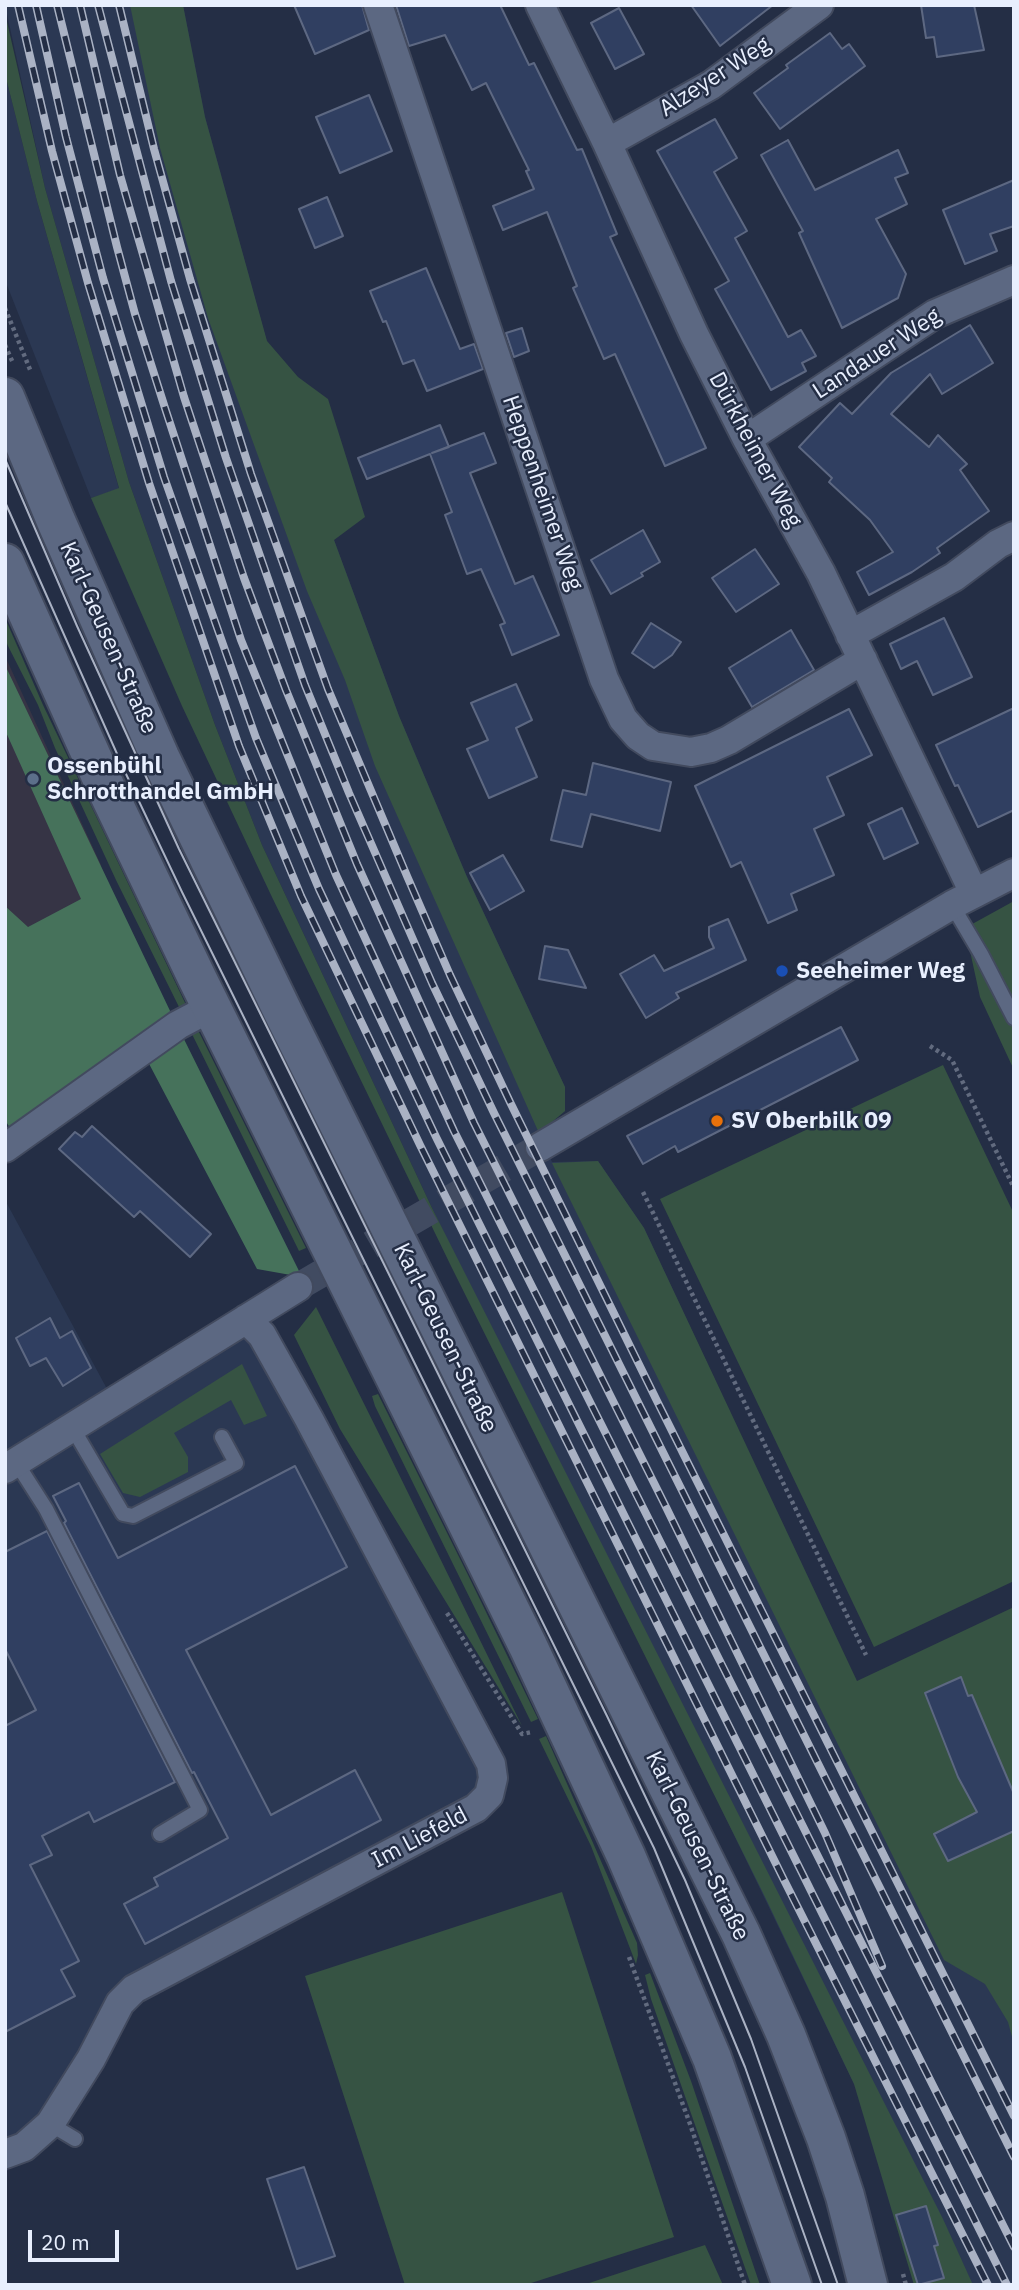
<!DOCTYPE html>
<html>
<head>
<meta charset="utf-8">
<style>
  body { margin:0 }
  #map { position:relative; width:1019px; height:2290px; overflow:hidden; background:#242e45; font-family:"IBM Plex Sans",sans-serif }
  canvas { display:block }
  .frame { position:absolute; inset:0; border:7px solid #e8effe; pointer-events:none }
  .scale { position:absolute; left:28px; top:2230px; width:91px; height:32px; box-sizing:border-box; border:4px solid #e8effe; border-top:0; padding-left:9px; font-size:21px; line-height:24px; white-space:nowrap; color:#e8effe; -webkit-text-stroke:5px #242e45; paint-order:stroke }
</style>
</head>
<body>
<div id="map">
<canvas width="1019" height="2290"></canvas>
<div class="frame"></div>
<div class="scale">20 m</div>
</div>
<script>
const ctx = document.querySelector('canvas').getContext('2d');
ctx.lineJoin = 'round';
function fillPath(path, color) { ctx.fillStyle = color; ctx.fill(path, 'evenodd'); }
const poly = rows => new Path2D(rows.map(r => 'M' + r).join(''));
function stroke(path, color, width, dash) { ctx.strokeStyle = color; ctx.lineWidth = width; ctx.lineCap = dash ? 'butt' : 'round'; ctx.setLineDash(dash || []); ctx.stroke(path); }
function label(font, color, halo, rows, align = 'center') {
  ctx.font = font + ' "IBM Plex Sans",sans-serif'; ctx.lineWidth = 5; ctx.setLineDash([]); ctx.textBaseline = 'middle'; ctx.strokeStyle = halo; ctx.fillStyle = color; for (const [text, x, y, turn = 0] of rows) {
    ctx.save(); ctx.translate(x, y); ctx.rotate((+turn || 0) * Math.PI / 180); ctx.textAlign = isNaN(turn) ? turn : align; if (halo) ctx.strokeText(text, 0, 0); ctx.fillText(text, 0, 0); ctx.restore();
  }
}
const built = poly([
  [5,5,183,5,205,117,267,342,334,540,399,716,467,877,565,1087,565,1111,539,1133,552,1162,598,1161,644,1228,1014,2020,1014,2285,917,2285,856,2088,432,1208,262,845,215,725,129,482,45,188],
  [5,74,37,201,119,489,91,498,5,280],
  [5,1200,106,1387,133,1392,243,1325,477,1747,484,1792,132,1986,45,2119,5,2174]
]);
const industrial = poly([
  [5,656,101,865,84,901,5,952]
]);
const green = poly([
  [130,5,183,5,205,117,267,341,298,377,328,399,365,517,334,540,399,716,467,877,565,1087,565,1111,539,1133,375,766,345,680,307,591,208,318,160,148],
  [5,13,45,188,129,482,215,725,262,845,432,1208,943,2219,973,2285,914,2285,854,2084,765,1897,450,1264,271,895,182,706,91,498,119,488,37,201,5,74],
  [5,618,43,705,188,1009,182,1013,116,880,55,748,38,705,8,646,5,638],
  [1014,901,1014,1070,980,997,965,928],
  [196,1026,306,1248,299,1251,189,1028],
  [943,1065,1014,1214,1014,1581,874,1647,660,1199],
  [598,1161,644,1228,857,1681,1014,1607,1014,2044,1008,2022,985,1984,944,1960,552,1163],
  [316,1307,389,1454,522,1726,340,1429,294,1335],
  [242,1364,267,1416,244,1425,231,1400,174,1433,188,1457,188,1472,140,1497,123,1493,100,1454],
  [378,1394,469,1577,538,1719,531,1722,375,1406,372,1396],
  [546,1736,637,1943,638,1955,636,1964,591,1846,539,1739],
  [562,1892,674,2237,525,2285,405,2285,305,1976],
  [650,1973,691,2081,760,2285,751,2285,651,1999,645,1975],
  [705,2245,723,2285,583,2285]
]);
const forest = poly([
  [5,665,172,1015,302,1277,257,1269,146,1058,10,1128,5,1120,5,906,28,927,81,899,5,730]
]);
const building = poly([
  [294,5,362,5,369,30,315,54,294,5],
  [396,5,500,5,529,65,534,63,577,150,582,149,617,234,610,237,706,448,665,466,615,354,604,359,573,288,577,286,547,212,503,230,493,206,534,189,526,171,529,170,486,83,472,90,445,35,409,46,396,5],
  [691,5,773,5,720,46,691,5],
  [921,5,974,5,984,50,937,57,934,37,926,38,921,5],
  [619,8,644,54,615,69,591,23,619,8],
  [830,33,842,49,849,44,865,66,780,129,754,93,788,68,786,65,830,33],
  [369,95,392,151,340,173,316,117,369,95],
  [715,119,737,158,714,172,747,231,735,238,788,337,801,330,816,356,802,363,806,371,771,390,715,289,729,281,657,151,715,119],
  [788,140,815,190,898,150,908,173,895,178,907,204,876,219,906,274,898,298,842,328,799,233,803,231,761,155,788,140],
  [1014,180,1014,226,990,234,997,251,965,264,943,210,1014,180],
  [327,197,343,236,315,248,299,209,327,197],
  [426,268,460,349,474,344,483,369,427,391,414,360,403,364,386,321,383,322,370,291,426,268],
  [970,325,993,363,942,394,930,374,891,414,929,447,938,435,967,464,960,470,989,511,937,548,940,553,912,572,869,595,857,572,893,552,870,520,829,482,832,478,799,447,840,403,852,414,891,373,970,325],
  [522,328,529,351,514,357,506,333,522,328],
  [440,425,449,447,432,453,484,433,496,463,470,473,515,584,533,576,559,635,512,655,500,625,505,623,481,569,467,574,445,515,452,512,430,454,367,479,358,458,440,425],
  [643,530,660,562,641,573,643,576,611,594,591,560,643,530],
  [755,549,779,584,736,612,712,578,755,549],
  [944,618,972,677,933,695,917,661,901,669,890,644,944,618],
  [651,623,681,642,672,655,654,668,632,653,651,623],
  [791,630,814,670,752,707,729,668,791,630],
  [516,684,532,720,516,728,537,777,489,798,467,749,488,740,471,703,516,684],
  [1014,708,1014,810,978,827,958,785,955,786,936,745,1014,708],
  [849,709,872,755,827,777,844,815,814,829,834,875,791,894,797,910,768,923,741,862,731,867,695,786,849,709],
  [593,763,671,782,660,831,591,814,582,847,551,840,563,790,586,795,593,763],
  [902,808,918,843,884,859,868,824,902,808],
  [503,855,524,891,490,910,470,873,503,855],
  [728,919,746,960,676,993,679,998,646,1018,620,974,654,955,664,971,714,948,709,937,709,927,728,919],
  [545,946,568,950,586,988,539,979,545,946],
  [841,1027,858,1060,678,1152,675,1146,643,1164,627,1136,841,1027],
  [92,1126,211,1234,190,1257,140,1211,134,1217,59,1149,75,1132,82,1137,92,1126],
  [50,1318,60,1338,72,1331,91,1368,63,1386,46,1358,30,1366,16,1338,50,1318],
  [295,1466,347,1567,186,1650,271,1815,355,1770,381,1820,145,1944,124,1904,158,1886,154,1878,228,1838,194,1772,192,1773,64,1523,66,1521,53,1496,79,1483,118,1558,295,1466],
  [47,1531,175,1782,94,1822,89,1812,42,1836,52,1855,30,1865,79,1961,61,1970,75,1996,5,2032,5,1726,36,1710,5,1649,5,1552,47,1531],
  [961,1677,968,1696,972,1695,1014,1794,1014,1831,948,1861,934,1834,977,1812,958,1777,925,1693,961,1677],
  [304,2167,335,2256,297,2269,267,2179,304,2167],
  [926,2206,938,2245,934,2246,944,2278,918,2285,896,2215,926,2206]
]);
const minorTunnel = poly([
  [298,1287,540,1147]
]);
const path = poly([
  [5,308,31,372],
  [5,345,13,363],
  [930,1046,952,1060,1014,1188],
  [643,1192,866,1655],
  [447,1613,522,1734,532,1732],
  [629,1957,690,2124,745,2285],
  [903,2274,906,2285]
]);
const service = poly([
  [952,905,981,954,1014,1018],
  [72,1427,123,1514,133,1516,236,1463,222,1437],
  [16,1462,46,1509,200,1810,160,1834],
  [50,2124,75,2139]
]);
const minor = poly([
  [378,5,604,679,623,719,638,736,653,746,691,752,711,748,729,740,863,660],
  [540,5,607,143,694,334,747,439,821,573,974,893],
  [607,143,711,85,819,5],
  [747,439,935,314,1014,280],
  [850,635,954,577,998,544,1014,536],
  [540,1147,952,905,1014,873],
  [5,1148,178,1025,212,1007],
  [5,1469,298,1287],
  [5,2154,24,2147,50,2124,91,2059,120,2003,134,1989,476,1808,489,1795,493,1778,491,1764,309,1419,262,1335,246,1319]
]);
const secondary = poly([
  [5,397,56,521,160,757,284,1014,741,1934,786,2035,826,2138,845,2196,868,2285],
  [5,563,105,786,198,980,528,1646,626,1856,712,2058,792,2285]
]);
const tram = poly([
  [5,459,77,626,179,849,607,1716,685,1880,751,2039,838,2285],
  [5,502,126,774,182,892,654,1848,745,2067,822,2285]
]);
const rail = poly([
  [18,5,52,151,88,283,149,483,239,746,301,896,420,1145,783,1878,988,2285],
  [36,5,66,137,103,278,164,477,256,738,319,889,436,1137,1007,2285],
  [57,5,117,247,135,314,165,408,241,640,336,875,454,1131,1014,2247],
  [80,5,120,175,184,397,244,578,286,690,357,864,474,1123,665,1505,825,1833,882,1966],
  [98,5,171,281,226,458,305,685,349,793,432,983,494,1113,1014,2157],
  [119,5,154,149,190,279,251,474,328,689,407,876,450,975,510,1102,657,1401,1014,2116]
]);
const markers = [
  [33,779,7,"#5c6f8a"],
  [782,971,7,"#1a4fb4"],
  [717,1121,7,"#e8710a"]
];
const streetNames = [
  ["Alzeyer Weg",715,77,-33],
  ["Landauer Weg",877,354,-33],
  ["Dürkheimer Weg",755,450,62],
  ["Heppenheimer Weg",542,493,71],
  ["Karl-Geusen-Straße",108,638,66],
  ["Karl-Geusen-Straße",445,1338,64],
  ["Im Liefeld",420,1838,-28],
  ["Karl-Geusen-Straße",697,1846,64]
];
const poiNames = [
  ["Ossenbühl",47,766],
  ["Schrotthandel GmbH",47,792],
  ["Seeheimer Weg",796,971],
  ["SV Oberbilk 09",731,1121]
];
fillPath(built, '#2b3853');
fillPath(industrial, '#363445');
fillPath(green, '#365343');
fillPath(forest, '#46725b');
fillPath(building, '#303f61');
stroke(building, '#5d6882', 2);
stroke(minorTunnel, '#414b61', 28, [28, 14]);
stroke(service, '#424a5e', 18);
stroke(minor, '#424a5e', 32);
stroke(secondary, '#424a5e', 42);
stroke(path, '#626b7f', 4.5, [3.5, 3.5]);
stroke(service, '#5c6882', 14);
stroke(minor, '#5c6882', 28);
stroke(secondary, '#5c6882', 38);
stroke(tram, '#aab2c4', 2);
stroke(rail, '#aab2c4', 8);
stroke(rail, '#242e45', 5, [16]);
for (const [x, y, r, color] of markers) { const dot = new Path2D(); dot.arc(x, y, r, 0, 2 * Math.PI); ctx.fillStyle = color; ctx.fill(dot); stroke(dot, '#242e45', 2.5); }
label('23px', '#e8effe', '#242e45', streetNames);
label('bold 23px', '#e8effe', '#242e45', poiNames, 'left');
</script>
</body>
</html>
